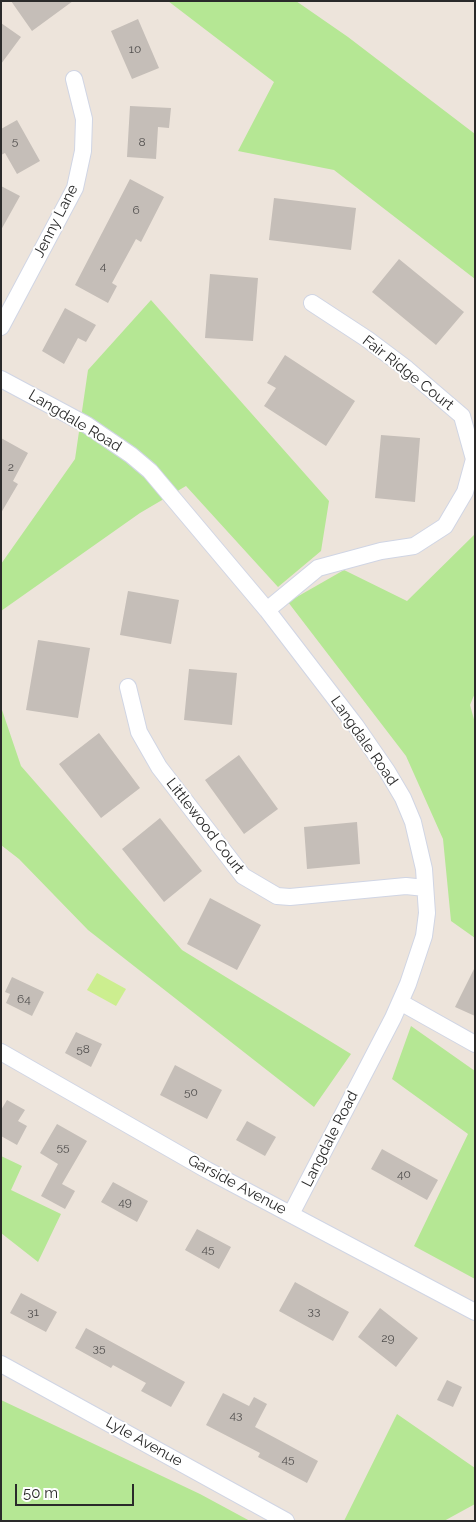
<!DOCTYPE html>
<html>
<head>
<meta charset="utf-8">
<style>
  body { margin:0 }
  #map { position:relative; width:476px; height:1522px; overflow:hidden; background:#ede4db; font-family:Raleway,sans-serif }
  canvas { display:block }
  .frame { position:absolute; inset:0; border:2px solid #2a2a2a; pointer-events:none }
  .scale { position:absolute; left:15px; top:1484px; width:119px; height:22px; box-sizing:border-box; border:2px solid #2a2a2a; border-top:0; padding-left:6px; font-size:15px; line-height:18px; white-space:nowrap; color:#2a2a2a; -webkit-text-stroke:4px #fff; paint-order:stroke }
</style>
</head>
<body>
<div id="map">
<canvas width="476" height="1522"></canvas>
<div class="frame"></div>
<div class="scale">50 m</div>
</div>
<script>
const ctx = document.querySelector('canvas').getContext('2d');
ctx.lineJoin = 'round';
function fillPath(path, color) { ctx.fillStyle = color; ctx.fill(path, 'evenodd'); }
const poly = rows => new Path2D(rows.map(r => 'M' + r).join(''));
function stroke(path, color, width, dash) { ctx.strokeStyle = color; ctx.lineWidth = width; ctx.lineCap = dash ? 'butt' : 'round'; ctx.setLineDash(dash || []); ctx.stroke(path); }
function label(font, color, halo, rows, align = 'center') {
  ctx.font = font + ' Raleway,sans-serif'; ctx.lineWidth = 4; ctx.setLineDash([]); ctx.textBaseline = 'middle'; ctx.strokeStyle = halo; ctx.fillStyle = color; for (const [text, x, y, turn = 0] of rows) {
    ctx.save(); ctx.translate(x, y); ctx.rotate((+turn || 0) * Math.PI / 180); ctx.textAlign = isNaN(turn) ? turn : align; if (halo) ctx.strokeText(text, 0, 0); ctx.fillText(text, 0, 0); ctx.restore();
  }
}
const green = poly([
  [168,1,296,1,348,37,475,134,475,279,334,170,238,151,274,82],
  [151,300,329,501,321,551,278,587,186,486,140,513,1,611,1,564,75,459,88,370],
  [475,534,475,693,470,705,475,723,475,938,451,921,443,839,406,756,288,602,344,570,407,601],
  [1,707,21,766,182,950,351,1054,314,1107,88,930,19,859,1,845],
  [411,1026,475,1071,475,1279,414,1246,468,1134,392,1079],
  [1,1156,22,1166,11,1190,61,1214,38,1262,1,1233],
  [1,1400,200,1494,250,1521,1,1521],
  [397,1414,475,1468,475,1504,444,1521,344,1521]
]);
const pitch = poly([
  [97,973,126,989,116,1006,87,990]
]);
const building = poly([
  [11,1,73,1,32,31],
  [138,19,159,68,132,79,111,31],
  [1,23,21,37,1,64],
  [130,106,171,108,169,128,158,127,156,159,127,157],
  [17,120,40,161,17,174,5,153,1,155,1,129],
  [130,179,164,197,141,242,136,239,112,283,117,286,108,303,75,285],
  [1,186,20,196,1,230],
  [274,198,356,208,351,250,269,240],
  [399,259,464,312,436,345,372,292],
  [210,274,258,278,253,341,205,338],
  [65,308,96,325,86,342,78,338,64,364,42,351],
  [285,355,355,401,326,446,264,406,276,388,267,383],
  [381,435,420,438,415,502,375,498],
  [1,438,28,453,13,481,18,484,1,513],
  [128,591,179,600,171,644,120,635],
  [38,640,90,648,78,718,26,710],
  [189,669,237,673,232,725,184,720],
  [99,733,140,788,101,818,59,764],
  [239,755,278,809,244,834,205,780],
  [160,818,202,871,164,902,122,849],
  [357,822,360,864,307,869,304,827],
  [210,898,261,925,237,970,187,944],
  [475,967,475,1016,455,1007],
  [12,977,44,992,32,1016,6,1003,10,994,5,992],
  [76,1032,102,1044,91,1067,65,1053],
  [175,1065,222,1090,207,1119,160,1095],
  [7,1100,25,1110,18,1121,27,1126,17,1145,1,1136,1,1110],
  [247,1121,276,1137,265,1156,236,1140],
  [57,1124,87,1141,62,1184,75,1191,65,1209,41,1196,58,1164,40,1153],
  [382,1149,438,1180,427,1200,371,1169],
  [113,1182,148,1201,137,1222,101,1202],
  [197,1229,231,1247,219,1269,185,1250],
  [295,1282,349,1312,333,1341,279,1311],
  [21,1293,57,1312,46,1332,10,1313],
  [380,1308,418,1338,396,1367,358,1337],
  [86,1328,185,1382,171,1407,141,1391,146,1383,113,1365,111,1368,75,1348],
  [447,1380,462,1387,453,1407,437,1400],
  [223,1393,249,1406,254,1397,267,1404,255,1427,318,1461,307,1483,258,1457,260,1453,206,1425]
]);
const minor = poly([
  [1,327,75,188,83,151,84,119,74,79],
  [1,379,87,425,131,455,150,471,267,610,356,726,387,771,403,798,413,822,424,869,427,913,424,936,408,984,393,1018,291,1214],
  [267,610,318,568,381,551,414,546,445,526,465,492,474,459,462,416,407,369,367,339,312,303],
  [128,687,139,732,159,767,243,876,277,896,290,897,406,886,425,888],
  [400,1002,475,1044],
  [1,1052,207,1170,475,1312],
  [1,1364,286,1521]
]);
const numberNames = [
  ["10",135,49],
  ["5",15,141],
  ["8",142,142],
  ["6",136,210],
  ["4",103,266],
  ["2",11,467],
  ["64",24,999],
  ["58",83,1049],
  ["50",191,1092],
  ["55",63,1147],
  ["40",404,1174],
  ["49",125,1202],
  ["45",208,1249],
  ["33",314,1311],
  ["31",33,1312],
  ["29",388,1338],
  ["35",99,1348],
  ["43",236,1415],
  ["45",288,1459]
];
const streetNames = [
  ["Jenny Lane",56,221,-63],
  ["Fair Ridge Court",408,373,38],
  ["Langdale Road",75,421,31],
  ["Langdale Road",364,741,55],
  ["Littlewood Court",205,826,52],
  ["Langdale Road",330,1139,-63],
  ["Garside Avenue",237,1185,28],
  ["Lyle Avenue",144,1442,29]
];
fillPath(green, '#b5e794');
fillPath(pitch, '#ccee8f');
fillPath(building, '#c5beb8');
stroke(minor, '#d0d5e4', 18);
stroke(minor, '#fff', 16);
label('12px', '#514f4e', null, numberNames);
label('15px', '#2a2a2a', '#fff', streetNames);
</script>
</body>
</html>
